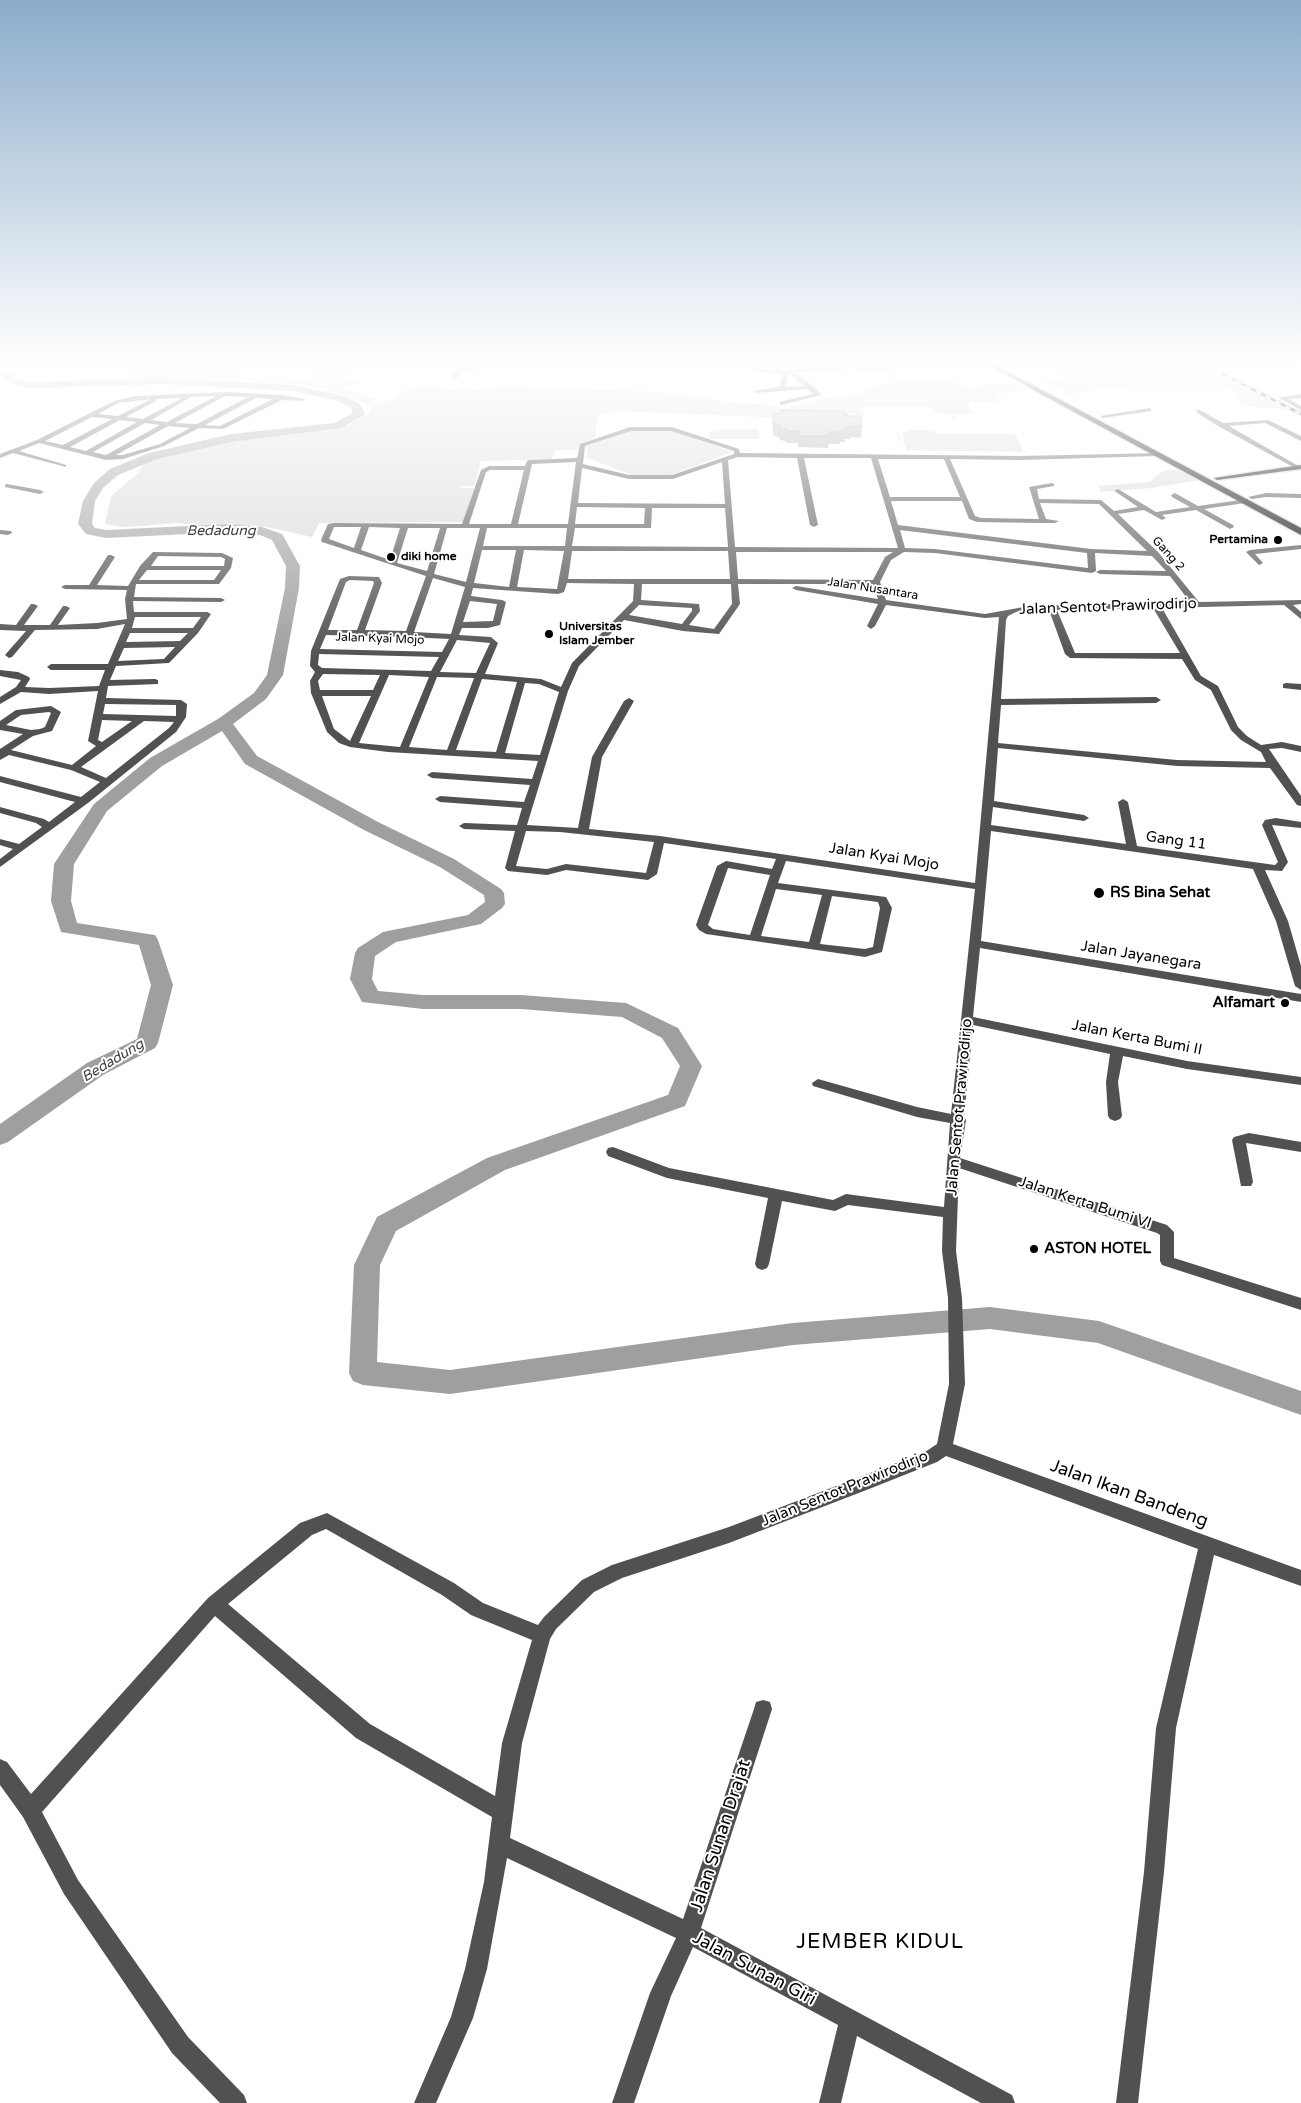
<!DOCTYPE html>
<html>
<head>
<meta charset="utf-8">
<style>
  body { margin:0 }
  canvas { display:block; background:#fff }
</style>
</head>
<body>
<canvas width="1301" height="2103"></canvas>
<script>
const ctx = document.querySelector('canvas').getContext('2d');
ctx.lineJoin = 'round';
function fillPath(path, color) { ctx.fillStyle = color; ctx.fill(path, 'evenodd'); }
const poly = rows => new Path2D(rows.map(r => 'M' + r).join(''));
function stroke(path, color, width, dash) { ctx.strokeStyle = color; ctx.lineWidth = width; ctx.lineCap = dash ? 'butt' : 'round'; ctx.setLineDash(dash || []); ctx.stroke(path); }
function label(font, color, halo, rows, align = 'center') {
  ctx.font = font + ' "Varela Round",sans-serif'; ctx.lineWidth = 4; ctx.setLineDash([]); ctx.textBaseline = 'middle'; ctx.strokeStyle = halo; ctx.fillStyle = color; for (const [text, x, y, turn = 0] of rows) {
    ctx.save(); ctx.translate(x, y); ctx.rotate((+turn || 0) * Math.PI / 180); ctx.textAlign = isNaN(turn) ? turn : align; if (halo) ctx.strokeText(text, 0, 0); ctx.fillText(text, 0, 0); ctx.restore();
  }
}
const green = poly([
  [132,366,247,366,240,376,304,379,311,378,318,366,353,366,347,379,363,382,342,389,362,394,381,402,390,401,408,388,417,385,443,385,444,389,464,391,505,386,664,392,734,403,763,404,784,409,824,398,867,393,865,388,901,381,953,382,966,386,1016,383,1027,389,994,395,997,402,968,402,973,414,953,414,955,420,953,420,950,414,935,413,933,407,861,407,862,410,858,412,863,412,864,415,849,414,848,418,828,420,619,411,598,415,595,438,581,443,576,450,556,450,552,459,481,461,474,486,460,486,460,488,474,488,463,522,319,523,312,537,267,527,228,524,198,526,178,523,124,527,105,524,111,496,137,474,145,462,220,442,342,428,371,413,371,406,331,390,298,384,210,380,128,380,135,373,130,370],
  [1069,366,1201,366,1286,409,1242,406,1233,390,1226,386,1129,386,1068,394,1043,381,1070,378,1049,368],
  [718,429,758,429,760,439,713,439,709,437,711,431,718,431],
  [634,430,672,431,733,452,670,475,632,475,587,458,588,446],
  [906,430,934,430,936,434,1015,434,1023,451,1031,452,906,450,902,433,900,433,901,441,899,441,897,433,907,432],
  [1182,469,1200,480,1151,488,1101,492,1098,486,1149,482,1163,471]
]);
const river = poly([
  [0,367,21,380,30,382,162,378,294,385,344,396,360,404,365,414,363,416,341,428,231,442,157,459,118,475,103,488,95,501,92,524,95,528,106,530,229,524,262,527,282,534,300,566,299,588,283,675,266,699,233,724,257,756,378,822,454,859,501,889,504,893,505,904,502,908,481,924,396,942,375,956,372,979,378,991,423,995,521,995,626,1003,678,1028,702,1066,685,1106,505,1170,396,1231,380,1265,377,1362,450,1370,793,1323,990,1307,1099,1321,1301,1391,1301,1415,1098,1343,990,1329,793,1345,450,1394,363,1385,353,1381,349,1373,354,1265,377,1217,487,1158,668,1095,680,1066,662,1038,622,1017,521,1009,423,1009,362,1002,350,979,355,953,358,948,383,932,468,915,485,902,484,895,440,867,364,830,245,764,222,731,162,766,107,811,74,864,71,901,77,923,148,934,155,935,158,940,173,985,158,1043,155,1048,103,1075,8,1142,0,1145,0,1124,87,1063,137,1039,151,985,139,945,61,932,51,901,54,864,94,804,150,758,218,719,254,693,267,675,285,588,286,566,272,540,260,535,229,532,106,538,86,534,78,524,83,501,94,483,110,469,149,453,231,434,334,423,353,413,351,408,337,401,294,391,162,384,30,388,13,384,0,375,0,367]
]);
const minor = poly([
  [476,366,497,366,463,371,455,380,450,379,459,368,476,366],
  [834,366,861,366,869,368,917,366,869,372,854,368,796,373,813,386,821,395,781,405,779,402,813,394,807,389,756,393,753,391,779,387,782,374,755,372,753,369,785,370,834,366],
  [789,373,803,386,785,387,789,373],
  [226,392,282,395,305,399,302,401,282,400,223,429,199,428,164,446,123,459,106,460,39,443,19,451,66,465,66,467,13,453,0,458,0,454,37,440,114,401,135,396,226,392],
  [216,396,167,422,151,420,191,397,216,396],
  [225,396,248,397,197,424,175,423,225,396],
  [182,398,143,419,126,417,156,401,156,399,182,398],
  [256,398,273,399,220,426,205,425,256,398],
  [151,399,118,416,98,414,118,403,151,399],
  [92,417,112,419,63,445,45,441,92,417],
  [120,420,137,422,86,451,70,447,120,420],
  [145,423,160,425,106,455,93,452,145,423],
  [168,426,190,428,160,444,123,455,116,455,168,426],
  [1301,394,1301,398,1289,399,1301,406,1301,410,1279,398,1301,394],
  [1150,408,1152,411,1103,418,1100,416,1150,408],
  [1198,409,1223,423,1268,420,1301,436,1301,441,1265,423,1229,426,1300,467,1295,468,1218,426,1196,412,1198,409],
  [630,427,672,427,739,449,740,453,1020,456,1160,453,1161,454,1158,456,1020,460,950,459,975,516,981,518,1039,519,1029,487,1052,483,1054,484,1054,486,1037,489,1039,499,1101,500,1114,511,1138,507,1116,492,1114,491,1118,489,1156,512,1190,507,1172,497,1171,495,1175,493,1198,506,1248,499,1248,503,1245,503,1204,509,1233,525,1234,527,1230,529,1196,510,1162,515,1166,518,1162,520,1144,510,1118,514,1158,552,1199,602,1301,600,1301,604,1293,605,1301,612,1301,619,1284,605,1162,608,1201,676,1218,686,1238,727,1247,736,1261,745,1282,742,1301,746,1301,752,1282,748,1269,749,1301,796,1301,806,1297,805,1270,768,1177,766,998,748,994,801,1084,815,1089,818,1084,821,993,807,991,825,1126,844,1118,802,1123,799,1128,802,1137,846,1275,865,1278,862,1262,825,1265,820,1276,818,1301,822,1301,828,1272,825,1288,862,1282,871,1265,870,1288,921,1301,966,1301,990,1295,986,1276,921,1253,869,991,831,981,941,1301,994,1301,1002,980,948,973,1017,1187,1061,1301,1077,1301,1085,1187,1069,1123,1056,1118,1082,1122,1116,1120,1119,1115,1121,1110,1119,1108,1116,1106,1082,1110,1054,973,1025,964,1117,966,1120,960,1158,1167,1225,1174,1232,1174,1258,1301,1298,1301,1310,1162,1265,1160,1261,1160,1235,1157,1233,959,1168,956,1251,962,1298,965,1384,953,1444,1301,1570,1301,1586,1214,1555,1176,1728,1164,1872,1138,2103,1116,2103,1144,1872,1156,1728,1198,1549,946,1456,937,1462,869,1489,729,1543,622,1578,594,1592,556,1629,550,1639,522,1743,510,1838,683,1919,754,1709,756,1702,763,1700,770,1702,772,1709,701,1928,1012,2095,1015,2103,981,2103,857,2036,841,2103,819,2103,838,2025,693,1947,671,1996,634,2103,612,2103,650,1993,676,1938,507,1858,487,1969,473,2018,436,2103,414,2103,451,2017,465,1969,484,1882,492,1817,356,1738,215,1616,42,1812,78,1880,188,2037,244,2095,247,2103,220,2103,172,2053,64,1894,23,1817,0,1785,0,1759,7,1762,31,1794,208,1598,300,1523,327,1513,454,1583,483,1603,538,1625,544,1617,582,1580,612,1565,729,1527,925,1452,937,1444,949,1384,948,1298,942,1251,943,1217,848,1205,835,1211,782,1201,769,1264,767,1268,762,1270,757,1268,755,1264,768,1198,667,1178,608,1156,606,1152,608,1148,613,1147,669,1168,833,1200,846,1194,944,1207,950,1123,917,1117,813,1086,812,1083,818,1079,917,1107,951,1114,975,889,786,861,778,883,886,897,892,908,882,952,865,957,706,934,699,930,696,925,717,866,726,861,772,869,776,859,664,843,657,874,648,880,566,870,547,875,508,871,505,868,515,831,464,829,459,826,464,823,517,825,522,808,440,802,435,799,440,796,524,802,530,785,432,778,427,775,432,772,532,779,538,761,388,752,350,747,339,743,327,732,311,693,310,681,315,672,310,666,311,651,340,579,349,576,379,577,382,583,365,630,406,631,426,576,322,542,321,540,328,524,334,523,462,524,481,470,489,466,525,466,527,461,529,460,577,458,580,444,630,427],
  [631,431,671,431,734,451,734,454,672,475,629,475,583,464,585,446,631,431],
  [738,457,797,458,810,525,814,527,818,525,804,458,871,458,898,548,735,547,728,460,738,457],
  [878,459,944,459,960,497,890,497,878,459],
  [576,462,568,524,518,524,532,464,576,462],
  [722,462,725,504,578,503,582,468,629,479,673,479,722,462],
  [490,470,524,470,511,524,469,524,486,472,490,470],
  [891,501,962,501,969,519,977,522,1043,523,1055,523,1059,521,1046,519,1040,503,1099,504,1147,551,1091,549,898,525,891,501],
  [577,507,645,508,644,524,575,524,577,507],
  [652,508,725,508,728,547,572,546,575,528,651,528,652,508],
  [334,527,361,527,354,548,329,539,334,527],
  [369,527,400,528,390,560,361,550,369,527],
  [408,528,440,528,427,571,397,563,408,528],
  [447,528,480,528,466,582,434,574,447,528],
  [487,528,567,528,565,546,483,546,487,528],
  [900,530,1087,553,1088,568,935,549,905,548,900,530],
  [482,550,516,550,509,587,474,583,482,550],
  [524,550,564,551,557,589,517,587,524,550],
  [572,551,728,551,730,579,568,579,572,551],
  [736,552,893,552,885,557,873,580,738,579,736,552],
  [904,552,935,553,1092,573,1096,571,1095,553,1152,556,1166,571,1100,570,1096,572,1100,574,1170,576,1190,602,1029,606,985,614,886,600,880,582,891,560,904,552],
  [433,578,465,587,451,634,414,632,433,578],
  [350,580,373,581,374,583,357,630,328,630,346,582,350,580],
  [567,583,634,584,633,601,572,663,561,687,541,679,485,674,498,643,491,637,459,635,462,628,488,628,500,625,506,602,502,600,471,596,473,588,558,594,564,592,567,583],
  [642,584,731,584,732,604,714,629,689,625,700,611,699,604,641,600,642,584],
  [738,584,873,584,878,599,796,586,792,588,796,590,878,604,867,626,871,629,875,626,886,605,985,618,999,617,975,883,660,836,589,829,602,757,634,701,629,698,624,701,592,757,578,828,527,825,568,691,579,666,624,620,683,631,719,634,740,604,738,584],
  [470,601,497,604,493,621,463,622,470,601],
  [639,605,692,608,692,611,682,624,629,615,639,605],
  [1153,608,1180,653,1075,653,1057,610,1153,608],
  [1029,610,1049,610,1065,654,1070,658,1182,659,1195,680,1211,690,1231,730,1241,740,1261,752,1266,762,1177,760,998,743,1001,705,1156,703,1161,700,1156,697,1001,699,1006,620,1008,616,1016,612,1029,610],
  [326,635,409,637,449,639,442,652,320,649,326,635],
  [457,640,490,643,476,673,440,672,457,640],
  [319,654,439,657,431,671,322,668,318,665,319,654],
  [323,674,380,675,373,690,320,690,318,681,323,674],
  [389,675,429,677,400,747,359,743,389,675],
  [437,677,474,678,447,750,409,747,437,677],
  [482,679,517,682,496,752,456,750,482,679],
  [525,683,539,684,559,692,540,755,505,753,525,683],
  [322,696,371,696,350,741,334,729,322,696],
  [526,831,560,832,654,842,646,873,566,864,547,869,516,866,526,831],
  [728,868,770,875,750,935,713,929,708,925,728,868],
  [776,889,822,895,809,942,761,936,776,889],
  [832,896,878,902,880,908,873,947,865,949,820,944,832,896],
  [326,1529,442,1595,471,1615,532,1640,502,1743,495,1796,370,1724,228,1604,312,1535,326,1529],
  [7,484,40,490,44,492,40,494,5,487,5,485,7,484],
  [1266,493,1301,494,1301,498,1266,497,1252,499,1248,497,1266,493],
  [0,530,11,531,12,533,8,535,0,534,0,530],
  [1301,545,1301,549,1255,554,1263,563,1259,565,1246,552,1250,550,1301,545],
  [153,552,222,553,233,558,231,568,219,584,136,584,134,597,221,598,225,600,221,602,133,601,134,612,207,612,211,614,198,633,169,663,116,666,110,680,155,679,158,680,158,684,108,686,106,698,181,700,187,704,186,717,176,732,88,803,0,867,0,859,13,849,0,845,0,839,19,844,42,827,36,823,0,813,0,807,44,819,49,822,75,802,0,782,0,776,81,797,100,782,71,770,9,755,0,760,0,749,23,734,0,730,0,721,16,710,51,706,61,712,52,731,33,736,11,750,72,765,96,746,88,741,98,691,49,694,21,692,0,704,0,697,16,687,21,680,0,676,0,670,18,672,29,677,30,679,25,687,49,688,99,686,105,670,51,670,47,667,51,664,108,664,125,624,97,629,35,630,12,657,9,658,5,655,26,631,0,630,0,624,16,625,31,604,34,604,38,606,24,625,50,625,63,606,66,606,70,608,58,625,97,623,127,619,125,599,127,590,65,589,61,587,65,585,89,585,108,555,111,555,115,557,97,585,128,586,140,566,153,552],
  [158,556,221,557,225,559,224,566,151,566,158,556],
  [147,570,221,570,214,580,139,580,147,570],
  [135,617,201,617,193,628,132,628,135,617],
  [130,633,188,633,180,641,126,642,130,633],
  [175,647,164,659,118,661,124,648,175,647],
  [105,704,176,705,176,716,103,714,105,704],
  [49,712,51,713,45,727,40,729,31,730,6,725,21,715,49,712],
  [102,720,132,721,102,742,98,740,102,720],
  [144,721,174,722,169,728,106,778,81,767,144,721],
  [1286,683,1301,684,1301,690,1283,688,1283,684,1286,683],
  [1249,1133,1301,1142,1301,1152,1246,1143,1253,1182,1251,1186,1241,1186,1232,1140,1234,1137,1249,1133]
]);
const major = poly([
  [1301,465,1301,469,1217,480,1214,478,1301,465]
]);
const highway = poly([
  [989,366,997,366,1301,528,1301,535,989,366]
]);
const rail = poly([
  [1207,366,1301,414]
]);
const wall = poly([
  [773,414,844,414,862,426,861,438,850,437,850,439,845,439,845,442,840,442,840,444,829,444,828,448,798,447,798,443,786,443,786,441,780,440,780,438,773,435]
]);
const building = poly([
  [781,410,844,411,844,414,850,416,861,416,862,426,851,426,851,428,846,428,846,430,841,430,841,432,829,432,829,436,799,436,799,431,787,431,787,429,781,429,781,426,773,424,773,414,781,413,781,410]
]);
const markers = [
  [1278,540,5,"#000"],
  [391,557,5,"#000"],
  [549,634,5,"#000"],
  [1099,893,6,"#000"],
  [1285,1003,5,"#000"],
  [1034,1249,5,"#000"]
];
const farPoinames = [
  ["Pertamina",1268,540,"right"],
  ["diki home",401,557],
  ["Universitas",559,627],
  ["Islam Jember",559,641]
];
const farStreetnames = [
  ["Gang 2",1168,554,48],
  ["Jalan Nusantara",873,589,9],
  ["Jalan Kyai Mojo",380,639,2]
];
const farWaternames = [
  ["Bedadung",221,531],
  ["Bedadung",113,1061,-31]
];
const streetNames = [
  ["Jalan Sentot Prawirodirjo",1108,607,-2],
  ["Gang 11",1176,841,8],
  ["Jalan Kyai Mojo",884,857,9],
  ["Jalan Jayanegara",1141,956,9],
  ["Jalan Kerta Bumi II",1137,1038,11],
  ["Jalan Sentot Prawirodirjo",960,1107,-85],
  ["Jalan Kerta Bumi VI",1085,1203,18],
  ["Jalan Sentot Prawirodirjo",845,1489,-22]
];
const poiNames = [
  ["RS Bina Sehat",1110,893],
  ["Alfamart",1275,1003,"right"],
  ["ASTON HOTEL",1044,1249]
];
const nearStreetnames = [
  ["Jalan Ikan Bandeng",1129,1494,20],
  ["Jalan Sunan Drajat",721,1836,-72],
  ["Jalan Sunan Giri",754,1969,28]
];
const nearQuarternames = [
  ["JEMBER KIDUL",880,1942]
];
fillPath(green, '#d8d8d8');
fillPath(river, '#9f9f9f');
stroke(major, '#dbdbdb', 3);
stroke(highway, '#dbdbdb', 3);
fillPath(minor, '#515151');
fillPath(major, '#000');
fillPath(highway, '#000');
stroke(rail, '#000', 3);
stroke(rail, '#fff', 2, [5.5]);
fillPath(wall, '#a5a5a5');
fillPath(building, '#c0c0c0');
stroke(building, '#868686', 1);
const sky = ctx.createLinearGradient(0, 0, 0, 660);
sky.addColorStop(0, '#8baccb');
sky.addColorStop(0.55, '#fff');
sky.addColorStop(1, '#ffffff00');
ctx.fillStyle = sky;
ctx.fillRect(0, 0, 1301, 660);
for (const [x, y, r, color] of markers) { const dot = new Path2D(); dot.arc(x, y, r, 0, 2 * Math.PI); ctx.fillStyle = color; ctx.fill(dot); stroke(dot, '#fff', 2); }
label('bold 12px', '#000', '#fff', farPoinames, 'left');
label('12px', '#000', '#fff', farStreetnames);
label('italic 14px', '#404040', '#fff', farWaternames);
label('15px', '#000', '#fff', streetNames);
label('bold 15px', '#000', '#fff', poiNames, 'left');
label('18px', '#000', '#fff', nearStreetnames);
ctx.letterSpacing = '1px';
label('21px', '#000', '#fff', nearQuarternames);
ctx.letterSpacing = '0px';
</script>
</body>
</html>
